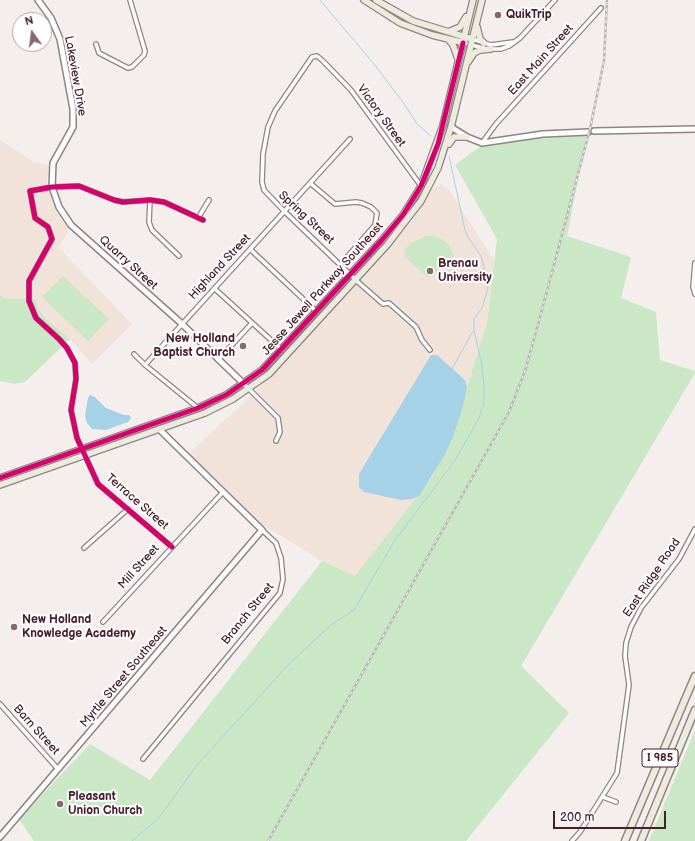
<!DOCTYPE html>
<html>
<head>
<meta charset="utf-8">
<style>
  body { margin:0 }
  #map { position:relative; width:695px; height:841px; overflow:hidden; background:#f4efec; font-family:"Balsamiq Sans",sans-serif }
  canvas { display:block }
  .north { position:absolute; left:12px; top:12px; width:40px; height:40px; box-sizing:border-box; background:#fff; border:1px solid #b7a5aa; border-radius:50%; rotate:346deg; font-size:11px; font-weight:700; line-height:16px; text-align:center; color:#4a1f2b }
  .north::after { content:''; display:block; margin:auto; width:14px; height:18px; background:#86686f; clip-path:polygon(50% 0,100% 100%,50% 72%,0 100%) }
  .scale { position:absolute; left:553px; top:811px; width:113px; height:18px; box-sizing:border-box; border:2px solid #4a1f2b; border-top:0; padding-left:5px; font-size:12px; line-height:14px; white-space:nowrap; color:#4a1f2b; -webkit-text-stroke:3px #fff; paint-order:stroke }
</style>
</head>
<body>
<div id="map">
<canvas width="695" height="841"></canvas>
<div class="north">N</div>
<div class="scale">200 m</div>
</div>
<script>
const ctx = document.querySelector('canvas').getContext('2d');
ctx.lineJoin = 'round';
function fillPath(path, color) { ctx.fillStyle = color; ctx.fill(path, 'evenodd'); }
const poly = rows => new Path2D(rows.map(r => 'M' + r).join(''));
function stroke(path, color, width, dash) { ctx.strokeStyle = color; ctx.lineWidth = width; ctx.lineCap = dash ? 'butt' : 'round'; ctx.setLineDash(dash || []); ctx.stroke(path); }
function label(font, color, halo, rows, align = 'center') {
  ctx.font = font + ' "Balsamiq Sans",sans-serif'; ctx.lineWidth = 4; ctx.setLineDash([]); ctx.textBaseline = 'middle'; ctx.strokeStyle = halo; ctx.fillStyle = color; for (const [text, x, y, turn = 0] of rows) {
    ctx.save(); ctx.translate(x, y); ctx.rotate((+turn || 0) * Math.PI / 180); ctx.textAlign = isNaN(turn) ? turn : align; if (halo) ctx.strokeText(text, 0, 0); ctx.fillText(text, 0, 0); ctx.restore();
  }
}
const built = poly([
  [0,140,34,162,49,166,47,179,51,198,57,212,69,229,59,248,132,324,92,364,70,339,46,319,39,310,35,299,16,299,4,298,0,295],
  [441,184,450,191,494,260,487,323,469,381,433,476,355,576,322,561,249,516,184,458,254,393,364,266,368,270,415,218,431,190]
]);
const green = poly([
  [588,129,567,236,631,257,621,298,656,312,660,360,695,371,695,373,521,666,569,713,466,841,34,841,19,819,90,744,150,780,322,561,355,576,433,476,469,381,487,323,497,239,455,165,489,140],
  [426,236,434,236,442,239,449,245,454,256,430,277,427,277,404,256,405,250,411,243],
  [63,276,109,319,88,341,42,297],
  [0,295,4,298,16,299,35,299,39,310,46,319,70,339,25,382,15,384,0,381],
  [695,730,695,841,649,841]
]);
const water = poly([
  [431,355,437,355,465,380,467,387,463,406,453,437,444,456,423,490,419,496,412,499,401,500,364,492,359,487,359,474],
  [90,395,95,397,106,408,124,415,129,415,131,418,128,422,106,430,92,429,87,423,85,416,88,398]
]);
const stream = poly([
  [320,0,374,64,405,105,417,124,431,136],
  [452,369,473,331],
  [132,841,159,818,197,765,289,664,331,625,354,610,395,540,454,462,479,418,484,402,484,386,482,366,474,330,474,319,482,308,488,288,487,279,481,256,468,237,465,230,449,156]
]);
const street = poly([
  [472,39,491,45,513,42],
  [96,44,99,53,128,68,132,67,144,55,145,51,130,0],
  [471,45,484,48],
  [490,49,501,49,509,46,520,38,555,0],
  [482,143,496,124,601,8],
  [310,183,335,204,356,202,362,203,371,207,377,213,375,225,341,264],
  [421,186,351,90,322,60,317,56,312,57,275,111,268,127,263,154,262,182,264,190,284,211,358,282,383,304,389,303,416,327,422,340,430,350],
  [150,200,149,222,152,230,179,256],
  [198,218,209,200],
  [251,250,317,312],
  [695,263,693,287,695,294],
  [215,289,282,350],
  [134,354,145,365,198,408],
  [218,360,252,323],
  [145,365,350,139],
  [244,384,278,418,280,432,276,441],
  [172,547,98,484,77,438,71,410,76,379,75,363,67,348,59,339,36,318,29,301,29,281,52,239,48,227,35,218,30,191,52,187,79,186,114,200,123,202,150,200,164,202,203,220],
  [84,548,128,509],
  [103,622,223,492],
  [0,704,58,769],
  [143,759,280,593,283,579,281,558,276,543,262,530],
  [603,797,616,802],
  [572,841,580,832,617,773,629,685,625,656,626,643,631,627,641,608,679,559,695,529]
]);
const secondary = poly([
  [38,0,51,18,60,39,73,109,73,127,53,163,52,187,59,207,71,225,181,323,244,384],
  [451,127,467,137,482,143,543,134,588,132],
  [594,131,695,129],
  [0,837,262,530,159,429]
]);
const primary = poly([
  [364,0,400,23,432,35,465,43],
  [376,0,413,21,472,39],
  [477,27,480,39,484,43],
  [448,32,460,27,466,17],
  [448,39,453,45,458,59],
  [468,62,474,53,480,50,491,49],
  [449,144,454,137,467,137],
  [0,478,198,408,226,395,262,370,381,241,403,215,421,186,443,125,473,0],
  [0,485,205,413,233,399,269,374,387,245,421,201,438,168,451,127,482,0]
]);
const highway = poly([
  [625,841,695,676],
  [641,841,695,710]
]);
const rail = poly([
  [268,841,509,412,525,371,539,321,590,129,604,61,607,0]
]);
const cycleway = poly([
  [0,478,198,408,226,395,262,370,381,241,403,215,421,186,438,144,463,43],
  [172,547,98,484,77,438,71,410,76,379,75,363,67,348,59,339,36,318,29,301,29,281,52,239,48,227,35,218,30,191,52,187,79,186,114,200,123,202,150,200,164,202,203,220]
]);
const markers = [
  [498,15,4,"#86686f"],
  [430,271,4,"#86686f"],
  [243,346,4,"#86686f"],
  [14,627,4,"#86686f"],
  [60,804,4,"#86686f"]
];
const shields = [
  [660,758,36]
];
const shieldNames = [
  ["I 985",660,758]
];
const poiNames = [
  ["QuikTrip",506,15],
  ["Brenau",438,264],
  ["University",438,278],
  ["New Holland",235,339,"right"],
  ["Baptist Church",235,353,"right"],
  ["New Holland",22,620],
  ["Knowledge Academy",22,634],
  ["Pleasant",68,797],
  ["Union Church",68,811]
];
const streetNames = [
  ["East Main Street",541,60,-48],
  ["Lakeview Drive",75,76,80],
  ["Victory Street",381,116,54],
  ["Spring Street",306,218,43],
  ["Quarry Street",128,263,42],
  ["Highland Street",220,267,-47],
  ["Jesse Jewell Parkway Southeast",323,289,-48],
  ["Terrace Street",137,502,41],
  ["Mill Street",139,567,-48],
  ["East Ridge Road",652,578,-56],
  ["Branch Street",248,614,-51],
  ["Myrtle Street Southeast",124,677,-50],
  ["Barn Street",36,730,48]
];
fillPath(built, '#f1e3da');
fillPath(green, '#cae7c6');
fillPath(water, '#a6d2e7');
stroke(stream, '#a6d2e7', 1);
stroke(street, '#8f8485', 6);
stroke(secondary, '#8f8485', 8);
stroke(primary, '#8f8485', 8);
stroke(highway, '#8f8485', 9);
stroke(street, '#fdfdfc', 3.5);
stroke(secondary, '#fdfdfc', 5);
stroke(primary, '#edebde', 5.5);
stroke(highway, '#edebde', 6);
stroke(rail, '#bbb5b6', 2.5);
stroke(rail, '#fff', 1, [3]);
stroke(cycleway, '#d6006c', 5);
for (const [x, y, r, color] of markers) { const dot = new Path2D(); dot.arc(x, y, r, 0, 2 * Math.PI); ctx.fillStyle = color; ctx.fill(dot); stroke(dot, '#fff', 1.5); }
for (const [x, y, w] of shields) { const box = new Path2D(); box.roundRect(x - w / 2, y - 9, w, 18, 3); ctx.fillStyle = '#fff'; ctx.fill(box); stroke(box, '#4a1f2b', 1); }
label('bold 11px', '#4a1f2b', null, shieldNames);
label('bold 12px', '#4a1f2b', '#fff', poiNames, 'left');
label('12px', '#4a1f2b', '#fff', streetNames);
</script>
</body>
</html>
